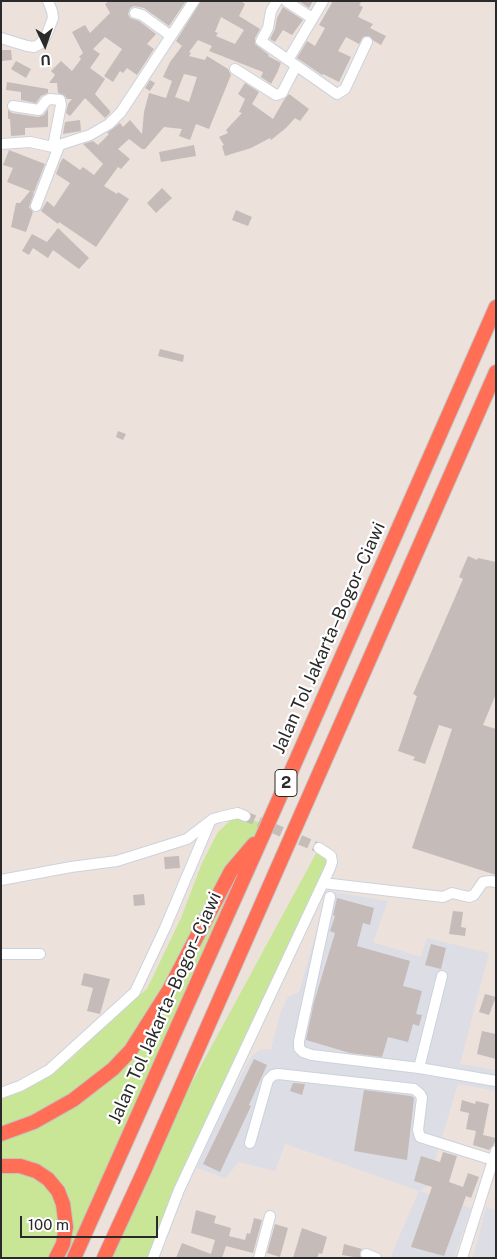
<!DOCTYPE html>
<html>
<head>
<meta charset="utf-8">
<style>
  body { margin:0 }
  #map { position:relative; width:497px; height:1259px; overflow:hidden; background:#ede1dc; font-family:"Public Sans",sans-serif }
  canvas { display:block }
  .frame { position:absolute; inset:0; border:2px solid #2a2a2a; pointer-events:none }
  .north { position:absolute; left:20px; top:20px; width:50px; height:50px; -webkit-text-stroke:4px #fff; paint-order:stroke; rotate:177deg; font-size:14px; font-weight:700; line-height:20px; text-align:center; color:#2a2a2a }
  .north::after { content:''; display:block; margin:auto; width:18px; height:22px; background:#2a2a2a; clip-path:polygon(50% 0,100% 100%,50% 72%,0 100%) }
  .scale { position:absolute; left:20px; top:1216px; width:138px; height:22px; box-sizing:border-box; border:2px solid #2a2a2a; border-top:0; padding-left:6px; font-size:15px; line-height:18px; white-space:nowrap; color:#2a2a2a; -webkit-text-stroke:4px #fff; paint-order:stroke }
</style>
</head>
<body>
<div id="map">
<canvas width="497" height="1259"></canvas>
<div class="frame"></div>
<div class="north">U</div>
<div class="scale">100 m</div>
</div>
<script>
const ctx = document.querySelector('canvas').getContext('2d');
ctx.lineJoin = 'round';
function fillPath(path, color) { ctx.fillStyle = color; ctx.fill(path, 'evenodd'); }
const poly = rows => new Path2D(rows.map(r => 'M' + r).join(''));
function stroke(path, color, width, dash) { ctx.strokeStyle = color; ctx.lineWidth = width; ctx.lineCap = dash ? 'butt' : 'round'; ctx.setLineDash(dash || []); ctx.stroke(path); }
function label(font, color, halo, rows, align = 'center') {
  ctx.font = font + ' "Public Sans",sans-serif'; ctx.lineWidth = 4.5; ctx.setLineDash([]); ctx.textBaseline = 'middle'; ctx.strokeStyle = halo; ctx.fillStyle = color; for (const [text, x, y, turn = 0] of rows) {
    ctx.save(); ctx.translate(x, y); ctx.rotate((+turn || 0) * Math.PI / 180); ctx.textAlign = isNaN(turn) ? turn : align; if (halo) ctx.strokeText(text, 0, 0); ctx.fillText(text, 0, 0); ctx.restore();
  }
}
const industrial = poly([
  [328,891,388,901,373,942,421,957,427,938,489,953,460,1064,496,1070,496,1091,458,1084,442,1137,487,1153,439,1147,427,1186,420,1191,471,1208,454,1258,390,1258,419,1191,329,1159,285,1144,275,1171,239,1162,225,1178,197,1168,211,1134,251,1057,259,1050,271,1049,280,1014,288,997,299,992],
  [486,1207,496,1210,496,1258,473,1258]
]);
const green = poly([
  [238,813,267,826,79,1246,63,1244,56,1258,1,1258,1,1098,42,1079,72,1058,108,1022,147,989,181,918,202,863,218,832],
  [319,848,331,856,153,1258,111,1258,144,1171]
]);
const building = poly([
  [109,1,186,1,169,26,144,8,134,6,130,8,128,14,130,18,139,21,156,34,147,44,154,49,137,75,127,68,123,73,120,71,113,82,104,76,122,49,105,37,93,49,100,54,90,68,105,79,95,94,110,111,110,113,105,118,85,98,70,116,66,113,68,104,72,99,67,99,64,95,58,93,57,83,49,83,55,75,51,71,61,61,72,71,81,59,79,57,83,53,72,32,85,25,90,33,110,13,105,4],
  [201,1,241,1,245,4,239,16,260,29,255,38,255,44,269,55,268,56,281,63,277,73,271,84,261,77,263,72,209,51,212,46,198,40,189,52,191,53,189,56,205,60,207,56,228,69,231,75,209,129,196,124,190,140,179,136,182,129,164,127,145,149,142,149,129,139,118,149,130,159,121,169,118,167,104,186,117,194,118,192,129,199,96,247,59,222,58,224,41,211,47,201,54,207,70,183,56,174,60,163,63,158,80,170,83,167,94,175,103,164,83,144,93,141,98,145,109,134,107,133,120,123,123,127,130,120,142,134,144,112,149,93,166,98,172,81,163,77,170,62,182,46,176,41],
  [221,17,244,30,235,44,216,36,218,33,215,32],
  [184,74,197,77,189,102,175,97],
  [299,1,313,1,309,8],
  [333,1,362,1,359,5,363,7,358,17,373,24,370,28,386,36,381,45,374,41,369,36,363,37,359,44,346,37,338,51,351,57,339,82,323,74,322,75,297,58,307,41,315,46,325,28,319,25],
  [283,7,303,20,292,35,283,30,275,42,270,39,275,29,277,18],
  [1,50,11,50,12,60,1,61],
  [16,61,31,69,26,78,11,69],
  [150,80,155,83,150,91,145,88],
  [7,82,48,89,48,93,41,96,36,103,21,100,21,92,6,90],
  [245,83,259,92,252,104,273,119,284,100,289,94,309,109,300,121,295,118,286,128,271,140,270,138,251,148,225,156,222,146,224,145,219,137,228,133,226,130,242,113,239,112,245,99,238,94],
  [48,109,48,127,25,128,25,135,11,136,10,119,8,119,8,110,12,113,38,117,44,115],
  [80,120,81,131,63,134,65,122],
  [194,145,196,156,161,162,159,152],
  [9,150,45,164,34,192,31,191,34,193,29,207,33,212,26,232,11,227,16,203,20,203,30,191,7,182,13,168,3,165],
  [162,188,172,198,156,213,147,203],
  [236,210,252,217,248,226,232,220],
  [58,228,89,258,79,269,53,250,48,258,33,248,29,255,22,251,32,234,47,242],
  [160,349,184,355,183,362,158,356],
  [118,431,126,434,123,440,116,437],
  [468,556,477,560,478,558,496,562,496,694,483,725,496,729,496,875,412,848,452,729,439,725,425,764,413,760,415,757,398,751,417,696,413,694,463,579,459,577],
  [179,856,180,868,165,869,164,857],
  [144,894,145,905,134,906,133,895],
  [337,898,374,908,370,925,363,923,357,946,410,961,403,986,422,991,416,1014,422,1015,419,1026,413,1024,408,1042,388,1037,382,1057,350,1053,306,1040,314,1002,335,933,330,931,335,916,333,915],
  [453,911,463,912,461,927,466,928,465,936,449,934],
  [431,944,446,948,441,969,425,965],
  [84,973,110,979,100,1014,87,1011,93,988,81,985],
  [485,994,496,997,489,1015,479,1012],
  [482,1031,496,1034,496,1059,477,1054],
  [254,1059,267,1065,249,1105,251,1106,220,1172,203,1164],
  [293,1083,305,1084,302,1095,290,1091],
  [364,1090,411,1096,414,1098,407,1160,354,1151],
  [462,1100,475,1104,476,1101,489,1104,483,1135,496,1138,494,1144,489,1150,473,1145,476,1131,466,1129,469,1113,460,1111],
  [443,1152,457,1156,449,1182,463,1187,468,1173,479,1177,471,1198,466,1196,444,1256,411,1247,432,1187,414,1181,421,1156,440,1162],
  [196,1210,216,1216,214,1223,231,1228,229,1236,245,1240,247,1233,250,1234,254,1218,262,1220,253,1253,226,1246,222,1258,176,1258,182,1243,211,1254,215,1240,191,1233],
  [275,1224,288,1228,280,1257,267,1253],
  [302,1228,327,1237,322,1254,319,1253,317,1258,293,1258],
  [344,1244,362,1249,360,1252,360,1258,342,1255]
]);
const minorTunnel = poly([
  [245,816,319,848]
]);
const minor = poly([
  [277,1,271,11,268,28,261,41,337,94,345,89,367,42],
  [286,1,312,18],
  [135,13,142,15,171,36],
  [1,38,27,46,34,47,40,44,47,34,53,18,52,11,48,1],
  [288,60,323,1],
  [235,69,276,95,282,93,296,66],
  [13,106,39,110,46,101,50,99,60,100,61,105,53,147],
  [1,144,30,142,53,147,90,135,109,124,121,112,194,1],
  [36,206,59,146],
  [1,880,71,867,117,861,187,839,213,819,220,817,238,813,245,816],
  [323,883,443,897,452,893,469,897,474,895,483,882,490,881,496,882],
  [330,897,299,1041,299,1048,303,1052,312,1055,419,1068,496,1081],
  [1,954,40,954],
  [419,1068,442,976],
  [1,1093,20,1086,49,1070,135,992,165,928,209,824],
  [250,1143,268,1080,273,1075,278,1074,414,1089,420,1094,422,1098,418,1130,420,1137,493,1160],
  [366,1254,376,1258],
  [153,1258,179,1190,330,868,332,862,331,856,319,848],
  [259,1258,270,1216],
  [462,1258,496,1151]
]);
const highway = poly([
  [1,1134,34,1122,73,1100,113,1069,131,1050,169,990,231,871,254,844],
  [1,1166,20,1166,36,1171,48,1179,58,1191,63,1204,66,1227,63,1244,56,1258],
  [74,1258,267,826,496,307],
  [104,1258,144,1171,496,372]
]);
const shields = [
  [286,783,22]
];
const shieldNames = [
  ["2",286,783]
];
const streetNames = [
  ["Jalan Tol Jakarta–Bogor–Ciawi",329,638,-66],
  ["Jalan Tol Jakarta–Bogor–Ciawi",165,1008,-66]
];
fillPath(industrial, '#dddde5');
fillPath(green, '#c8e695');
fillPath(building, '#c5bbb8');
stroke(minorTunnel, '#c6bcb8', 10, [10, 5]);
stroke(minor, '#cad3dd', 12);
stroke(highway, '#c3c3c3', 16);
stroke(minor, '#fff', 10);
stroke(highway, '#ff6e55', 14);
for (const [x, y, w] of shields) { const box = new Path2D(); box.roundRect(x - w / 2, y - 13.5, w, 27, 4); ctx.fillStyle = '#fff'; ctx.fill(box); stroke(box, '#2a2a2a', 1); }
label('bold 16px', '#2a2a2a', null, shieldNames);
label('18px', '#2a2a2a', '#fff', streetNames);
</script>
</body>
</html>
